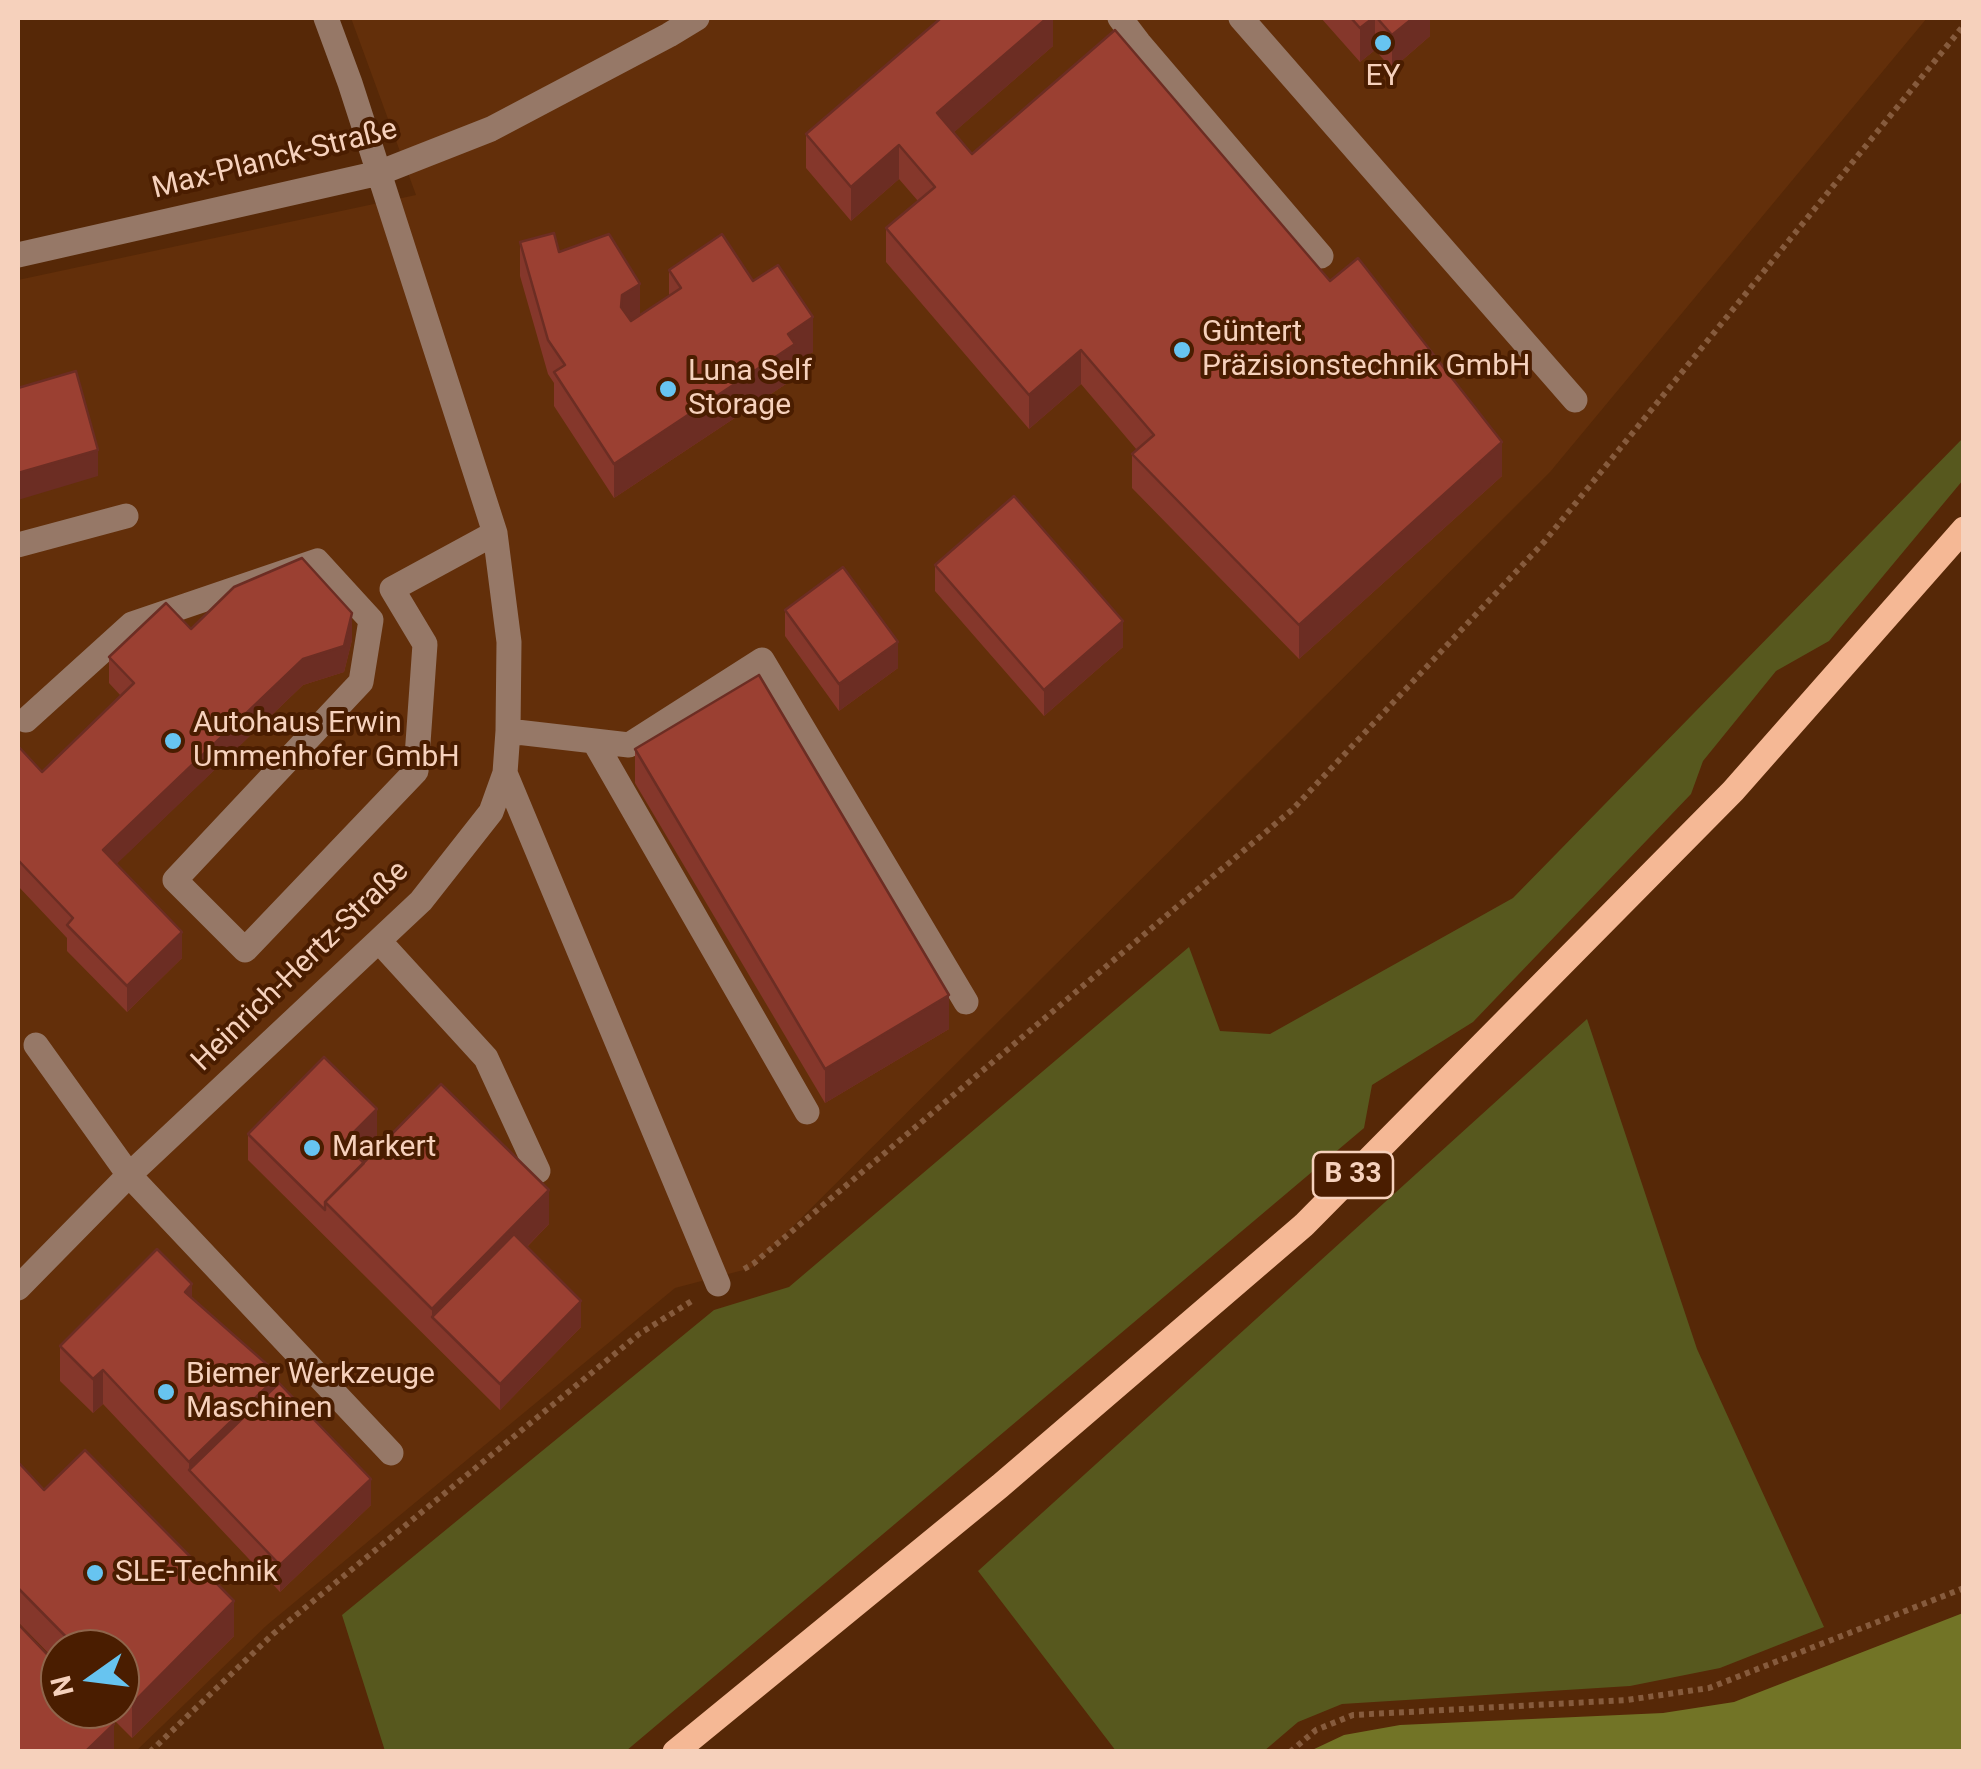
<!DOCTYPE html>
<html>
<head>
<meta charset="utf-8">
<style>
  body { margin:0 }
  #map { position:relative; width:1981px; height:1769px; overflow:hidden; background:#562807; font-family:Roboto,sans-serif }
  canvas { display:block }
  .frame { position:absolute; inset:0; border:20px solid #f6d1bc; pointer-events:none }
  .north { position:absolute; left:40px; top:1629px; width:100px; height:100px; box-sizing:border-box; background:#4a1d00; border:2px solid #8f654b; border-radius:50%; rotate:256deg; font-size:28px; font-weight:700; line-height:40px; text-align:center; color:#f6d1bc }
  .north::after { content:''; display:block; margin:auto; width:35px; height:45px; background:#67c4f0; clip-path:polygon(50% 0,100% 100%,50% 72%,0 100%) }
</style>
</head>
<body>
<div id="map">
<canvas width="1981" height="1769"></canvas>
<div class="frame"></div>
<div class="north">N</div>
</div>
<script>
const ctx = document.querySelector('canvas').getContext('2d');
ctx.lineJoin = 'round';
function fillPath(path, color) { ctx.fillStyle = color; ctx.fill(path, 'evenodd'); }
const poly = rows => new Path2D(rows.map(r => 'M' + r).join(''));
function stroke(path, color, width, dash) { ctx.strokeStyle = color; ctx.lineWidth = width; ctx.lineCap = dash ? 'butt' : 'round'; ctx.setLineDash(dash || []); ctx.stroke(path); }
function label(font, color, halo, rows, align = 'center') {
  ctx.font = font + ' Roboto,sans-serif'; ctx.lineWidth = 8; ctx.setLineDash([]); ctx.textBaseline = 'middle'; ctx.strokeStyle = halo; ctx.fillStyle = color; for (const [text, x, y, turn = 0] of rows) {
    ctx.save(); ctx.translate(x, y); ctx.rotate((+turn || 0) * Math.PI / 180); ctx.textAlign = isNaN(turn) ? turn : align; if (halo) ctx.strokeText(text, 0, 0); ctx.fillText(text, 0, 0); ctx.restore();
  }
}
const built = poly([
  [351,18,1927,18,1550,472,751,1268,675,1288,267,1625,136,1751,18,1751,18,280,416,195],
  [60,1649,120,1649,120,1709,60,1709]
]);
const green = poly([
  [1963,438,1963,480,1829,641,1776,671,1703,761,1691,794,1473,1022,1372,1085,1364,1128,626,1751,385,1751,342,1615,714,1310,789,1287,1189,947,1220,1031,1270,1034,1513,898],
  [1587,1019,1697,1349,1824,1627,1720,1668,1630,1686,1342,1704,1298,1722,1264,1751,1116,1751,978,1571]
]);
const forest = poly([
  [1963,1613,1963,1751,1310,1751,1344,1735,1400,1725,1663,1713,1734,1702]
]);
const path = poly([
  [744,1269,753,1264,1293,809,1544,542,1964,25],
  [150,1752,273,1634,639,1334,695,1299],
  [1290,1752,1316,1730,1353,1715,1627,1700,1709,1688,1964,1588]
]);
const minor = poly([
  [1120,18,1139,43,1321,256],
  [1241,18,1575,400],
  [18,255,379,173,491,129,669,35,697,18],
  [18,545,126,516],
  [26,720,132,624,317,561,371,620,361,682,175,880,245,950,416,771,425,644,392,589,495,533],
  [508,731,629,745,762,660,966,1002],
  [594,741,807,1112],
  [505,773,718,1284],
  [379,941,486,1058,538,1171],
  [36,1045,129,1175,391,1453],
  [18,1288,129,1175,421,901,491,812,505,773,508,731,509,642,495,533,350,83,326,18]
]);
const major = poly([
  [675,1752,1000,1486,1304,1225,1733,791,1964,529]
]);
const wall = poly([
  [1047,18,1053,18,1053,46,954,132,972,154,1330,281,1502,476,1299,659,1132,488,1132,454,1137,450,1081,384,1029,429,886,262,886,228,918,201,899,179,851,221,806,168,806,134],
  [1321,18,1430,18,1430,36,1392,69,1375,50,1360,62],
  [520,242,559,252,640,315,669,296,669,270,753,281,813,352,795,363,795,378,614,498,554,406,554,383,548,374,520,276],
  [935,565,1123,647,1044,716,935,591],
  [785,610,898,668,839,711,785,636],
  [191,629,352,640,344,672,303,685,116,864,182,958,127,1012,67,951,67,938,18,886,18,746,42,772,121,696,109,683,109,657],
  [635,749,949,1029,825,1103,635,783],
  [248,1134,377,1135,356,1156,364,1163,549,1224,527,1247,581,1327,500,1410,248,1160],
  [192,1298,279,1383,371,1505,280,1592,103,1404,93,1413,60,1381,60,1346],
  [18,1462,44,1490,234,1636,132,1738,103,1709,120,1709,120,1649,60,1649,60,1665,18,1622]
]);
const shadedWall = poly([
  [1047,18,1053,18,1053,46,937,147,937,113],
  [1373,18,1375,18,1375,50,1360,62,1360,28],
  [1413,18,1430,18,1430,36,1392,69,1392,35],
  [899,145,899,179,851,221,851,187],
  [640,284,640,318,621,341,622,295],
  [813,317,813,352,795,363,795,378,614,498,614,464,788,334],
  [1081,350,1081,384,1029,429,1029,395],
  [1502,442,1502,476,1299,659,1299,625],
  [98,450,98,476,18,500,18,473],
  [352,613,352,640,344,672,303,685,103,877,103,850],
  [1123,621,1123,647,1044,716,1044,690],
  [898,642,898,668,839,711,839,684],
  [182,932,182,958,127,1012,127,986],
  [949,995,949,1029,825,1103,825,1069],
  [19,1010,19,1045,18,1046,18,1012],
  [377,1109,377,1135,343,1169,343,1143],
  [549,1190,549,1224,445,1330,432,1317,432,1309],
  [192,1284,192,1319,185,1292],
  [581,1301,581,1327,500,1410,500,1384],
  [103,1370,103,1404,93,1413,93,1379],
  [279,1375,279,1409,189,1470,189,1462],
  [371,1479,371,1505,280,1592,280,1565],
  [234,1601,234,1636,132,1738,132,1704],
  [114,1724,114,1752,85,1752]
]);
const building = poly([
  [941,18,1047,18,937,113,972,154,1115,30,1330,281,1358,258,1502,442,1299,625,1132,454,1154,435,1081,350,1029,395,886,228,935,187,899,145,851,187,806,134,941,18],
  [1351,18,1373,18,1360,28,1351,18],
  [1377,18,1413,18,1392,35,1377,18],
  [554,233,559,252,609,234,640,284,622,295,621,307,631,321,681,288,669,270,722,234,753,281,778,265,813,317,788,334,795,344,614,464,554,372,565,365,548,340,520,242,554,233],
  [76,371,98,450,18,473,18,388,76,371],
  [1014,496,1123,621,1044,690,935,565,1014,496],
  [302,558,352,613,344,646,303,659,103,850,182,932,127,986,67,925,73,918,18,860,18,746,42,772,134,683,109,657,166,603,191,629,234,587,302,558],
  [843,567,898,642,839,684,785,610,843,567],
  [759,675,949,995,825,1069,635,749,759,675],
  [324,1057,377,1109,343,1143,364,1163,325,1202,325,1210,248,1134,324,1057],
  [441,1084,549,1190,432,1309,325,1202,441,1084],
  [514,1234,581,1301,500,1384,432,1317,514,1234],
  [157,1249,192,1284,185,1292,279,1375,189,1462,103,1370,93,1379,60,1346,157,1249],
  [279,1383,371,1479,280,1565,189,1470,279,1383],
  [85,1450,234,1601,132,1704,120,1692,120,1649,78,1649,18,1588,18,1462,44,1490,85,1450],
  [18,1624,60,1668,60,1709,99,1709,114,1724,85,1752,18,1752,18,1624]
]);
const markers = [
  [1383,43,10,"#67c4f0"],
  [1182,350,10,"#67c4f0"],
  [668,389,10,"#67c4f0"],
  [173,741,10,"#67c4f0"],
  [312,1148,10,"#67c4f0"],
  [166,1392,10,"#67c4f0"],
  [95,1573,10,"#67c4f0"]
];
const shields = [
  [1353,1175,80]
];
const shieldNames = [
  ["B 33",1353,1175]
];
const poiNames = [
  ["EY",1383,77,"center"],
  ["Güntert",1202,333],
  ["Präzisionstechnik GmbH",1202,367],
  ["Luna Self",688,372],
  ["Storage",688,406],
  ["Autohaus Erwin",193,724],
  ["Ummenhofer GmbH",193,758],
  ["Markert",332,1148],
  ["Biemer Werkzeuge",186,1375],
  ["Maschinen",186,1409],
  ["SLE-Technik",115,1573]
];
const streetNames = [
  ["Max-Planck-Straße",275,160,-14],
  ["Heinrich-Hertz-Straße",301,967,-44]
];
fillPath(built, '#632f0a');
fillPath(green, '#57581e');
fillPath(forest, '#727426');
stroke(path, '#865b3d', 6, [5, 5]);
stroke(minor, '#967867', 25);
stroke(major, '#f5b895', 25);
fillPath(wall, '#85372b');
fillPath(shadedWall, '#6c2d23');
fillPath(building, '#9b4032');
stroke(building, '#6c2d23', 2.5);
for (const [x, y, r, color] of markers) { const dot = new Path2D(); dot.arc(x, y, r, 0, 2 * Math.PI); ctx.fillStyle = color; ctx.fill(dot); stroke(dot, '#4a1d00', 4); }
for (const [x, y, w] of shields) { const box = new Path2D(); box.roundRect(x - w / 2, y - 23, w, 46, 8); ctx.fillStyle = '#4a1d00'; ctx.fill(box); stroke(box, '#f6d1bc', 2.5); }
label('bold 28px', '#f6d1bc', null, shieldNames);
label('30px', '#f6d1bc', '#4a1d00', poiNames, 'left');
label('30px', '#f6d1bc', '#4a1d00', streetNames);
</script>
</body>
</html>
